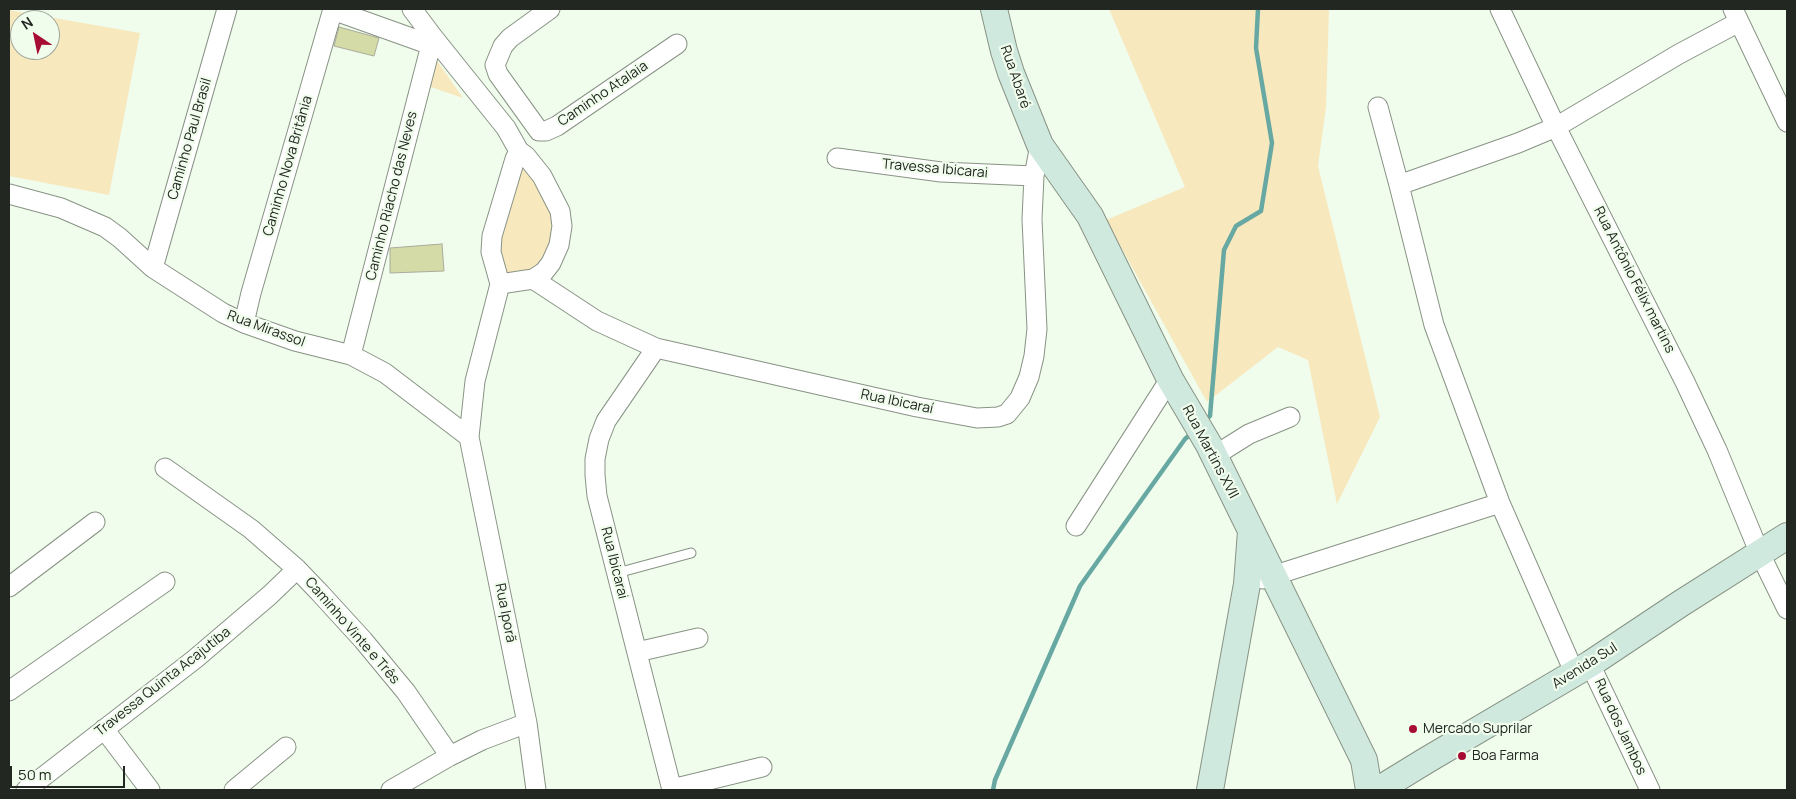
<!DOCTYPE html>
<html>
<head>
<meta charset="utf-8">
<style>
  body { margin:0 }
  #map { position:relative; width:1796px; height:799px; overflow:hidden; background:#f0fcec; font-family:Manrope,sans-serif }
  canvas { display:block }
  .frame { position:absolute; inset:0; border:10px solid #222721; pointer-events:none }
  .north { position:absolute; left:10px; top:10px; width:50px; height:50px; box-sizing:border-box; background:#f0fcec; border:1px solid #9ea79b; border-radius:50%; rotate:326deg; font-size:14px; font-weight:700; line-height:20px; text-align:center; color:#222721 }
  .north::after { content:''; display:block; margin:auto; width:18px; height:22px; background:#a60c34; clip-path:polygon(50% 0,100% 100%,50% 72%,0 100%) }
  .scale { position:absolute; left:10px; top:766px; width:115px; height:22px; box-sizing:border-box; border:2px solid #222721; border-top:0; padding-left:6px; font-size:15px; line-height:18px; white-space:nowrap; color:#222721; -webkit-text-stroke:4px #f0fcec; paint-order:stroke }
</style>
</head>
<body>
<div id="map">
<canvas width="1796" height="799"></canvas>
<div class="frame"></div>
<div class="north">N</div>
<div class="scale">50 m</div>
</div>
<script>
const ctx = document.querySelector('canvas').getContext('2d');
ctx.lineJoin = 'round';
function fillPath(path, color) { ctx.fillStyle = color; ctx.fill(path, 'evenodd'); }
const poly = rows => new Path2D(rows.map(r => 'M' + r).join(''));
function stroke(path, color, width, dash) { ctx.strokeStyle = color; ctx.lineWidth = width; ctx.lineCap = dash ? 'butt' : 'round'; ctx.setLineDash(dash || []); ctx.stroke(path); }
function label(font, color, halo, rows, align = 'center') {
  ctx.font = font + ' Manrope,sans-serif'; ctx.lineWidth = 4.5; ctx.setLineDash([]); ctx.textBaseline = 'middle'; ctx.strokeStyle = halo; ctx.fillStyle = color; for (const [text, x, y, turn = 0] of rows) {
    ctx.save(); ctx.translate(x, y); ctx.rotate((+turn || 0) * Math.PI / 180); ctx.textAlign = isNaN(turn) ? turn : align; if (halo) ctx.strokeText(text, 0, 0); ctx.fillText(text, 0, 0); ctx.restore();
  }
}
const green = poly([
  [1109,9,1329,9,1326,107,1318,166,1380,417,1337,504,1308,360,1278,347,1207,402,1106,220,1185,187],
  [9,10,140,33,109,195,9,176],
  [20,20,50,20,50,50,20,50],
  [435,58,463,98,425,85],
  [519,146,559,221,532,287,512,283,499,269,493,237]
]);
const stream = poly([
  [1205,420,1210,416,1224,250,1236,226,1261,211,1272,143,1256,48,1258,9],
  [993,790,995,780,1080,586,1185,439,1192,433]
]);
const building = poly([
  [339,27,379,38,374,56,334,46,339,27],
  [442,244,444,271,390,273,390,248,442,244]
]);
const lane = poly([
  [617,573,691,553]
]);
const street = poly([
  [412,9,433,37,506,128,519,151,526,156,542,176,560,211,562,226,559,245,551,263,544,272,533,279,500,284],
  [550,9,510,38,503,46,495,65,498,74,539,131,546,131,557,126,677,44],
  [1500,9,1556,127,1685,382,1717,450,1760,554,1787,609],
  [1733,9,1787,122],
  [333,10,431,45],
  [1378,107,1399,185,1434,325,1500,503,1575,674],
  [519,151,515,159,492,236,491,252,500,284,475,381,469,437,527,723,536,790],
  [837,158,941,172,1034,176],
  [1399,185,1518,143,1556,127,1679,54,1739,22],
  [9,194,61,208,105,227,120,238,153,268,223,313,244,323,295,341,351,355,385,373,469,437],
  [153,268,227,9],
  [533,279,597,321,656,348,917,407,977,418,998,417,1007,414,1020,398,1029,377,1034,356,1037,329,1032,219,1034,176,1040,145],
  [244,323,251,293,333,9],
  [656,348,606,421,599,439,595,459,595,475,597,496,672,790],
  [351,355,433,37],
  [1214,456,1249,434,1290,417],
  [165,468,251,529,297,569,320,593,363,640,406,692,450,756],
  [1076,526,1170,379],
  [1263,579,1500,503],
  [9,587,95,522],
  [637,652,698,638],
  [1590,664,1650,790],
  [9,691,165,582],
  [104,729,150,790],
  [672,789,762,767],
  [26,790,195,659,270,595,297,569],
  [234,790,286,747],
  [391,790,450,756,482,740,527,723]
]);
const secondary = poly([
  [994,9,1004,51,1011,73,1040,145,1090,216,1170,379,1209,445,1364,760,1369,790],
  [1210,790,1247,584,1251,531],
  [1378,790,1427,760,1590,664,1680,604,1787,536]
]);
const markers = [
  [1413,729,5,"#a60c34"],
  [1462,756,5,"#a60c34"]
];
const streetNames = [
  ["Rua Abaré",1015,77,71],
  ["Caminho Atalaia",603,94,-34],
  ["Caminho Paul Brasil",190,139,-74],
  ["Caminho Nova Britânia",288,166,-74],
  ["Travessa Ibicarai",935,169,5],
  ["Caminho Riacho das Neves",392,196,-76],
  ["Rua Antônio Félix martins",1634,280,63],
  ["Rua Mirassol",266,329,20],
  ["Rua Ibicaraí",897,402,12],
  ["Rua Martins XVII",1210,452,62],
  ["Rua Ibicarai",614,563,76],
  ["Rua Iporã",505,613,79],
  ["Caminho Vinte e Três",352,631,49],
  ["Avenida Sul",1585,666,-32],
  ["Travessa Quinta Acajutiba",163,682,-38],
  ["Rua dos Jambos",1620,727,65]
];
const poiNames = [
  ["Mercado Suprilar",1423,729],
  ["Boa Farma",1472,756]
];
fillPath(green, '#f8e8be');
stroke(stream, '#67a9a2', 4.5);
fillPath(building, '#d4dba7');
stroke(building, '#aaac9b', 1);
stroke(lane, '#889385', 11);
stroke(street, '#889385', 21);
stroke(secondary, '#889385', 28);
stroke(lane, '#fff', 9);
stroke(street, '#fff', 19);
stroke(secondary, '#d0e9de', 26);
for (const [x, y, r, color] of markers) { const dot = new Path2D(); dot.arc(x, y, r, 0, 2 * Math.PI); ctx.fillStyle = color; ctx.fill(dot); stroke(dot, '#f0fcec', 2); }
label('14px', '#222721', '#f0fcec', streetNames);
label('14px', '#222721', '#f0fcec', poiNames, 'left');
</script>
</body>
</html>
